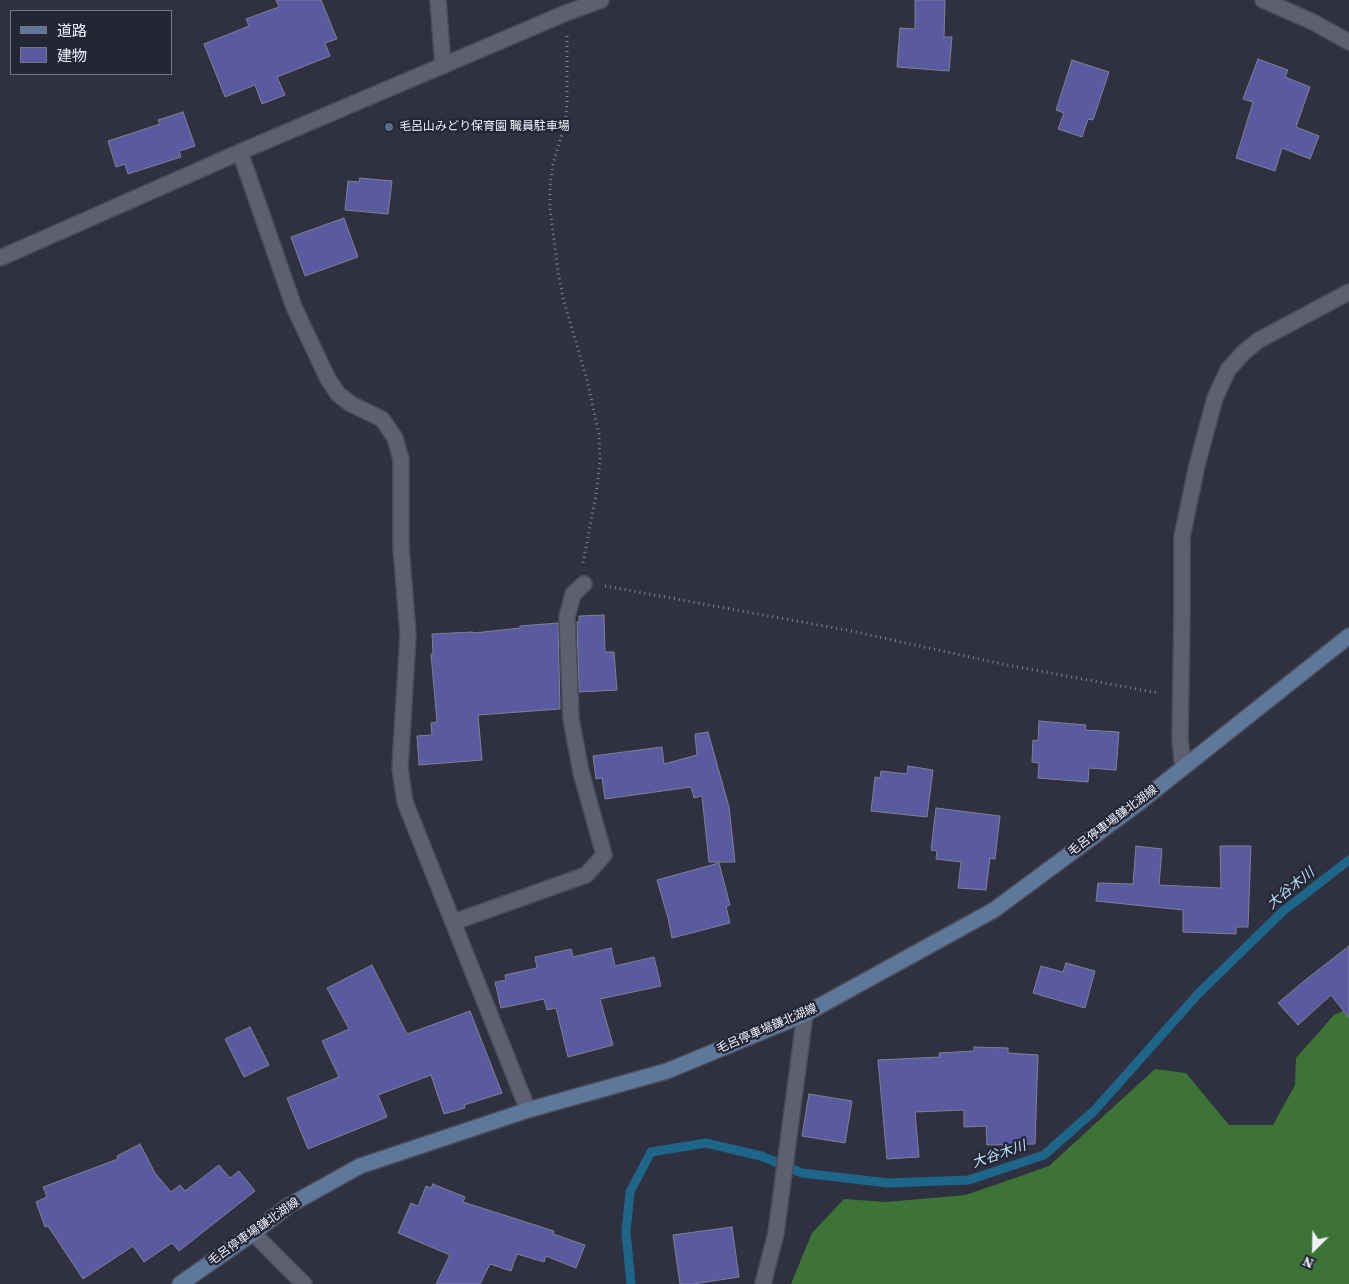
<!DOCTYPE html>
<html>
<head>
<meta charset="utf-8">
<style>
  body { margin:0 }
  #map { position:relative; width:1349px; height:1284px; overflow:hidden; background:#2f3040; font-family:"Source Serif 4","Noto Sans JP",serif }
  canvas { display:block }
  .legend { position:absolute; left:10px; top:10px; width:162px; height:65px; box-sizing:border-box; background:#252635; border:1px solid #767785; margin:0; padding:6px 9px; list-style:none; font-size:15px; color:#f0f1fc }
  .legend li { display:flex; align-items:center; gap:10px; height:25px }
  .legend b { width:25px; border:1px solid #767785 }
  .north { position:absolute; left:1289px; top:1224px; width:50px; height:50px; -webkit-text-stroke:4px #252635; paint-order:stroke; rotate:203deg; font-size:14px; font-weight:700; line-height:20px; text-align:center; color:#f0f1fc }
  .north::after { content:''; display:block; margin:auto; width:18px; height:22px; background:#f0f1fc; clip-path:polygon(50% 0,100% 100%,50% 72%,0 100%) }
</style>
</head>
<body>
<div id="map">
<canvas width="1349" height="1284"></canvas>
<ul class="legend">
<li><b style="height:6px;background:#5e7899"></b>道路</li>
<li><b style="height:14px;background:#5a5aa1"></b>建物</li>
</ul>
<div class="north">N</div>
</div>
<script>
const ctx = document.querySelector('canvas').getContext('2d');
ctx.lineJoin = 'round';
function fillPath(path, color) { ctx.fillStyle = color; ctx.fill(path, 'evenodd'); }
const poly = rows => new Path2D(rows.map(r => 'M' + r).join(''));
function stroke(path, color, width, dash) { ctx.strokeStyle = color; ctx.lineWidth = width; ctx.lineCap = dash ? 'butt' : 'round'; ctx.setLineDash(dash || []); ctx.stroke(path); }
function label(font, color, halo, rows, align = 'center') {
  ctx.font = font + ' "Source Serif 4","Noto Sans JP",serif'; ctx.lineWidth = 4.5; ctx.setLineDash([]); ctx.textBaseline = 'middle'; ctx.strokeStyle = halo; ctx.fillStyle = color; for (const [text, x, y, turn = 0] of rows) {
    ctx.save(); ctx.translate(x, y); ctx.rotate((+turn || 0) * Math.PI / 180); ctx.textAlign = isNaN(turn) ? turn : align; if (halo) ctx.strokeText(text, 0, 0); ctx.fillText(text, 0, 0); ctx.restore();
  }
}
const forest = poly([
  [1349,1008,1349,1284,791,1284,812,1233,844,1199,886,1202,966,1195,1049,1166,1155,1069,1186,1073,1229,1125,1273,1125,1295,1085,1296,1058,1334,1015]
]);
const stream = poly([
  [631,1284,626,1232,630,1192,651,1152,706,1143,761,1156,802,1173,888,1183,969,1180,1044,1155,1094,1111,1198,994,1282,912,1349,860]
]);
const building = poly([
  [276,0,321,0,337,39,325,43,330,56,277,77,285,95,262,104,255,85,225,97,204,44,249,26,246,19,279,7,276,0],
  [915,0,945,0,944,37,952,37,949,71,897,67,900,28,915,29,915,0],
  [1258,59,1288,70,1285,77,1310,87,1296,127,1319,136,1310,159,1282,148,1275,171,1236,158,1253,102,1243,99,1258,59],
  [1072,60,1109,72,1093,120,1088,119,1082,137,1058,129,1064,113,1056,110,1072,60],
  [183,112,195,146,179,151,181,157,128,174,125,164,116,167,108,141,160,124,158,120,183,112],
  [360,178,392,181,388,214,345,210,348,181,359,182,360,178],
  [344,218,358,257,305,276,291,237,344,218],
  [604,615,605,652,614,652,617,690,579,692,577,622,579,622,579,616,604,615],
  [558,623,560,709,478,715,482,760,419,765,417,736,432,735,431,723,437,722,431,654,433,654,432,634,473,632,474,633,520,628,520,626,558,623],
  [1039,721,1086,725,1085,730,1119,732,1116,770,1089,768,1088,782,1038,778,1039,763,1032,762,1033,740,1038,741,1039,721],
  [708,732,729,807,735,862,709,862,702,796,694,798,691,787,605,799,602,778,596,779,593,756,662,747,664,764,697,755,695,734,708,732],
  [908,766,933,770,927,817,871,811,875,777,880,778,881,771,907,774,908,766],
  [936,808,1000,816,995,859,990,858,986,890,958,888,961,862,936,859,937,851,931,850,936,808],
  [1136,846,1162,849,1159,885,1221,888,1220,846,1251,846,1248,927,1236,927,1236,934,1183,932,1183,910,1096,901,1098,883,1133,884,1136,846],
  [719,863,730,905,726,907,730,923,672,938,668,918,657,880,719,863],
  [1349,946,1349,1018,1331,995,1298,1025,1278,1003,1304,981,1349,946],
  [611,948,615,966,654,957,661,986,600,999,613,1045,568,1057,556,1008,547,1010,544,999,501,1008,495,982,506,980,505,975,537,968,535,957,571,949,573,957,611,948],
  [1066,963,1095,971,1085,1008,1033,993,1041,966,1063,972,1066,963],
  [372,965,407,1034,470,1011,502,1093,464,1105,465,1108,444,1114,431,1075,378,1095,387,1117,308,1149,287,1098,339,1077,322,1041,349,1029,327,988,372,965],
  [250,1027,269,1065,244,1077,225,1039,250,1027],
  [974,1047,1008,1048,1008,1053,1038,1055,1035,1144,987,1145,986,1126,964,1127,964,1110,915,1112,919,1157,887,1159,878,1060,940,1057,939,1053,974,1051,974,1047],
  [809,1094,852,1101,845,1143,802,1136,809,1094],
  [140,1144,155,1173,171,1192,180,1185,185,1191,219,1165,230,1178,239,1171,255,1191,179,1251,172,1243,144,1262,133,1246,83,1279,48,1226,45,1227,36,1202,47,1197,43,1187,118,1159,117,1156,140,1144],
  [433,1184,465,1197,463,1202,554,1231,553,1234,585,1245,576,1268,546,1256,544,1262,517,1254,511,1271,490,1264,480,1284,436,1284,450,1255,398,1233,411,1203,418,1206,426,1186,431,1188,433,1184],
  [732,1227,739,1277,693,1284,680,1284,673,1235,732,1227]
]);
const path = poly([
  [567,36,567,106,565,124,553,164,550,186,550,208,558,272,563,298,587,380,599,434,600,462,596,495,583,563],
  [605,586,851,631,1002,664,1158,693]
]);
const lane = poly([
  [438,0,443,66]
]);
const street = poly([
  [1263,0,1313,22,1349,42],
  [240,152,294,307,328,379,338,394,351,404,382,419,395,438,401,459,401,547,408,635,400,768,405,802,528,1110],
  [0,258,240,152,566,13,601,0],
  [1183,768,1180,739,1182,612,1182,537,1197,465,1215,398,1228,370,1243,353,1259,340,1349,292],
  [454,922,586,875,604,855,581,772,571,719,567,617,573,594,584,584],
  [253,1233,304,1284],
  [763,1284,776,1233,805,1014]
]);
const secondary = poly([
  [180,1284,253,1233,288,1206,360,1166,528,1110,667,1071,805,1014,994,910,1140,802,1349,636]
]);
const markers = [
  [389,127,5,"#5c6f8a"]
];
const poiNames = [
  ["毛呂山みどり保育園 職員駐車場",399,127]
];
const streetNames = [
  ["毛呂停車場鎌北湖線",1113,821,-37],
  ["毛呂停車場鎌北湖線",767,1029,-23],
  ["毛呂停車場鎌北湖線",254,1232,-35]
];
const waterNames = [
  ["大谷木川",1291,889,-39],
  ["大谷木川",999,1155,-19]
];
fillPath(forest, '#3d7436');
stroke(stream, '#1e6689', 9);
fillPath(building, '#5a5aa1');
stroke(building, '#7f8194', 1);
stroke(lane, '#4b4c59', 18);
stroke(street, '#4b4c59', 18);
stroke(secondary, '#4b4c59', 18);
stroke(path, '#838492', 3, [1, 4]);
stroke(lane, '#5e5f71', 15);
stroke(street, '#5e5f71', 15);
stroke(secondary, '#5e7899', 15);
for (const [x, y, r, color] of markers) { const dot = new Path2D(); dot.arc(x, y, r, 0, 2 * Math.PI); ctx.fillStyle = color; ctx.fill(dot); stroke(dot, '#252635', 2); }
label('12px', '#f0f1fc', '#252635', poiNames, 'left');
label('12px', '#f0f1fc', '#252635', streetNames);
label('italic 14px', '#b6e0f9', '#252635', waterNames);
</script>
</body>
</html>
